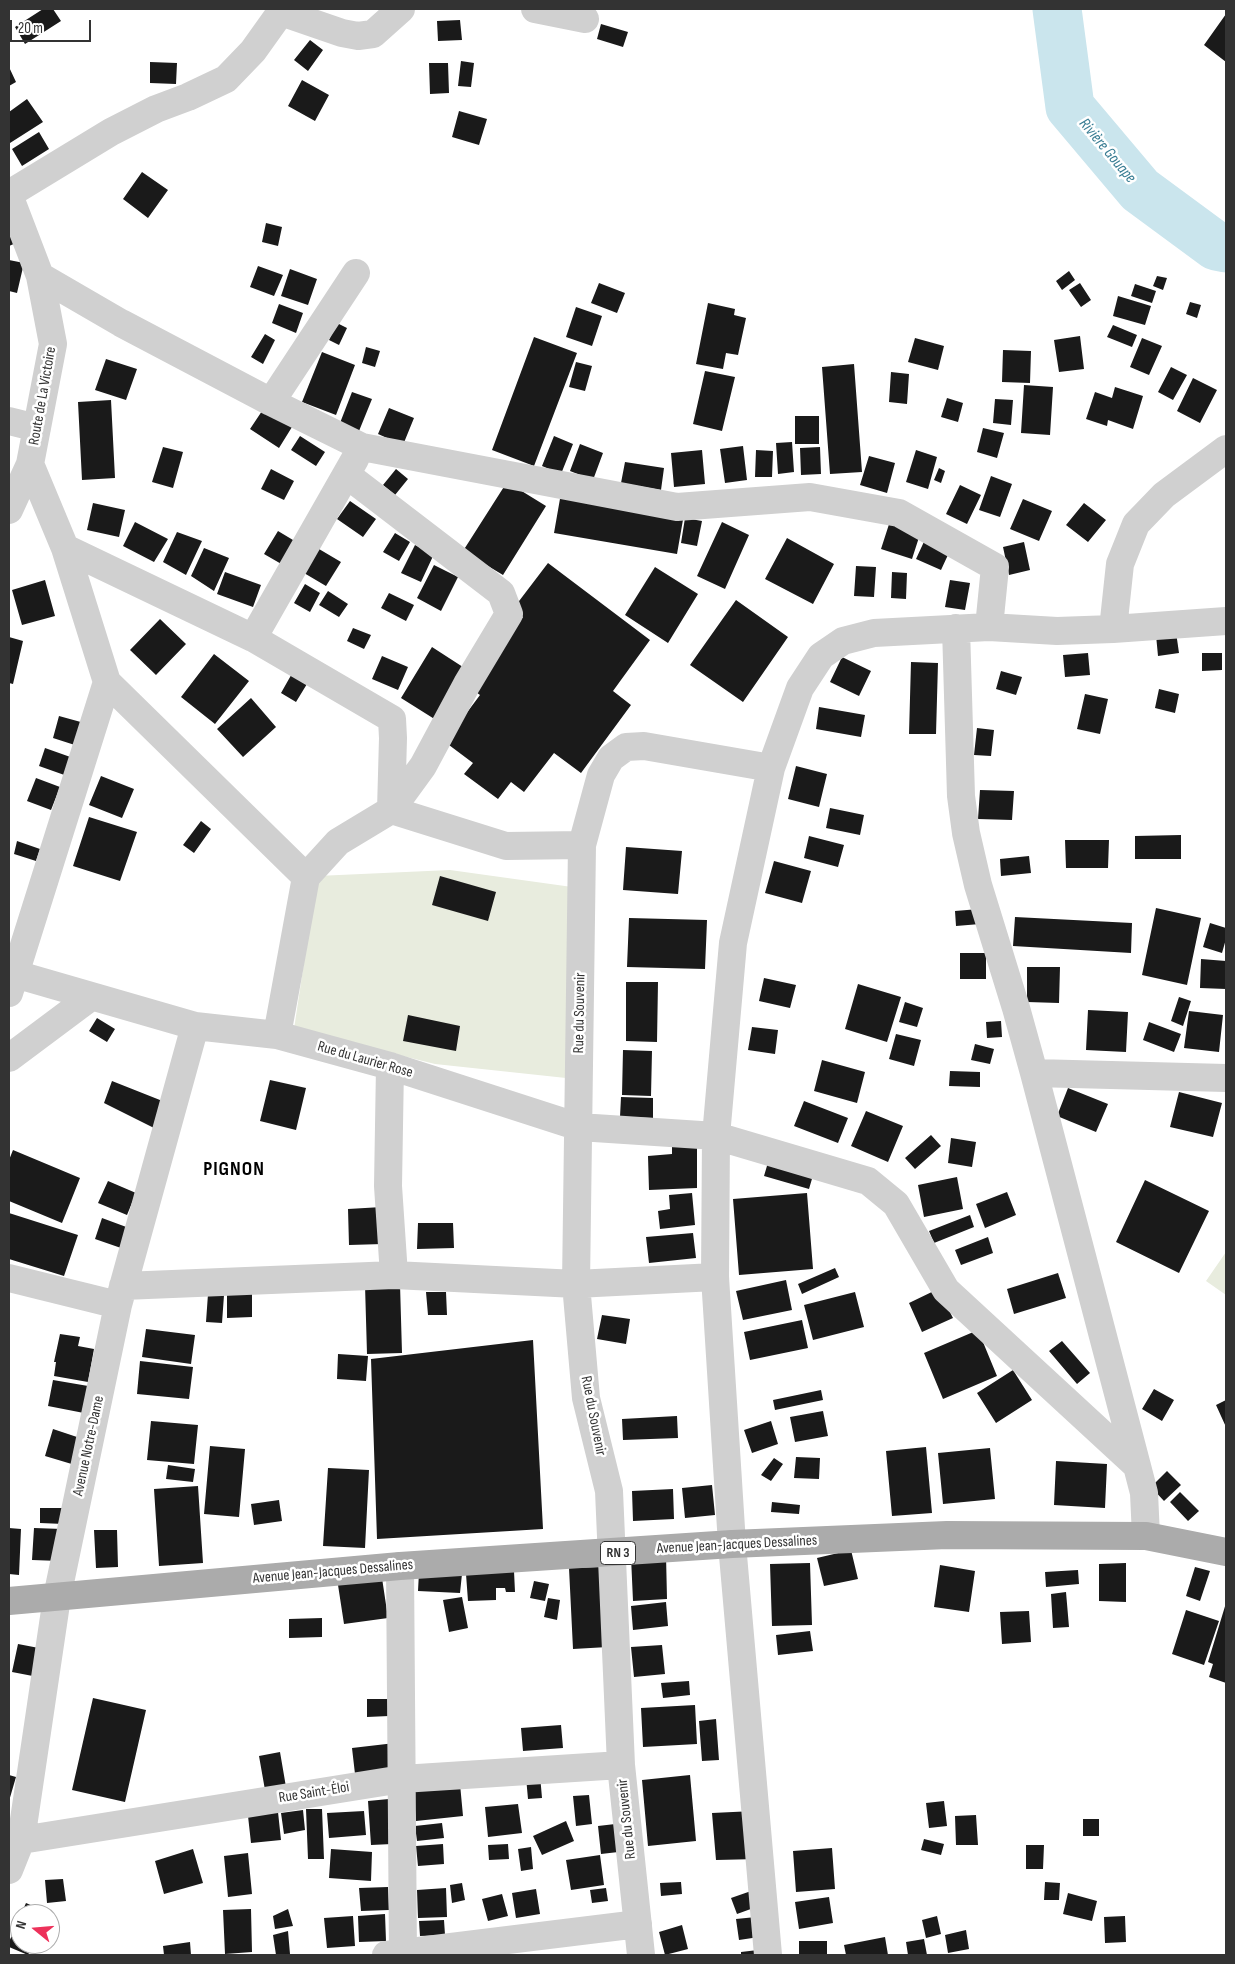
<!DOCTYPE html>
<html>
<head>
<meta charset="utf-8">
<style>
  body { margin:0 }
  #map { position:relative; width:1235px; height:1964px; overflow:hidden; background:#fff; font-family:"Sofia Sans Condensed",sans-serif }
  canvas { display:block }
  .frame { position:absolute; inset:0; border:10px solid #333; pointer-events:none }
  .north { position:absolute; left:10px; top:1904px; width:50px; height:50px; box-sizing:border-box; background:#fff; border:1px solid #adadad; border-radius:50%; rotate:287deg; font-size:14px; font-weight:700; line-height:20px; text-align:center; color:#333 }
  .north::after { content:''; display:block; margin:auto; width:18px; height:22px; background:#ed315a; clip-path:polygon(50% 0,100% 100%,50% 72%,0 100%) }
  .scale { position:absolute; left:10px; top:20px; width:81px; height:22px; box-sizing:border-box; border:2px solid #333; border-top:0; padding-left:6px; font-size:15px; line-height:18px; white-space:nowrap; color:#333; -webkit-text-stroke:4px #fff; paint-order:stroke }
</style>
</head>
<body>
<div id="map">
<canvas width="1235" height="1964"></canvas>
<div class="frame"></div>
<div class="north">N</div>
<div class="scale">20 m</div>
</div>
<script>
const ctx = document.querySelector('canvas').getContext('2d');
ctx.lineJoin = 'round';
function fillPath(path, color) { ctx.fillStyle = color; ctx.fill(path, 'evenodd'); }
const poly = rows => new Path2D(rows.map(r => 'M' + r).join(''));
function stroke(path, color, width, dash) { ctx.strokeStyle = color; ctx.lineWidth = width; ctx.lineCap = dash ? 'butt' : 'round'; ctx.setLineDash(dash || []); ctx.stroke(path); }
function label(font, color, halo, rows, align = 'center') {
  ctx.font = font + ' "Sofia Sans Condensed",sans-serif'; ctx.lineWidth = 5; ctx.setLineDash([]); ctx.textBaseline = 'middle'; ctx.strokeStyle = halo; ctx.fillStyle = color; for (const [text, x, y, turn = 0] of rows) {
    ctx.save(); ctx.translate(x, y); ctx.rotate((+turn || 0) * Math.PI / 180); ctx.textAlign = isNaN(turn) ? turn : align; if (halo) ctx.strokeText(text, 0, 0); ctx.fillText(text, 0, 0); ctx.restore();
  }
}
const green = poly([
  [450,870,572,887,566,1078,435,1064,294,1029,317,876],
  [1226,1252,1226,1295,1206,1281]
]);
const river = poly([
  [1057,9,1070,107,1140,190,1216,246,1226,248]
]);
const building = poly([
  [43,9,53,9,61,21,25,44,15,27],
  [1226,14,1226,62,1204,45],
  [460,20,462,40,438,41,437,21],
  [601,24,628,32,623,47,597,39],
  [310,40,323,50,308,71,294,60],
  [461,61,474,63,471,87,458,86],
  [150,62,177,63,176,84,150,83],
  [429,63,448,63,449,93,430,94],
  [9,67,16,82,9,86],
  [302,80,329,95,315,121,288,106],
  [27,99,43,122,10,143,9,112],
  [459,111,487,119,479,145,452,137],
  [39,132,49,149,22,166,12,149],
  [142,172,168,190,148,218,123,199],
  [9,221,16,243,9,246],
  [266,223,282,227,278,246,262,242],
  [9,260,24,263,17,293,9,291],
  [258,266,283,275,274,296,250,287],
  [290,269,317,279,308,305,281,296],
  [1069,271,1075,280,1062,290,1056,281],
  [1157,276,1167,278,1163,290,1153,286],
  [599,283,625,293,617,313,591,303],
  [1080,283,1091,300,1081,307,1069,290],
  [1135,284,1156,291,1152,303,1131,296],
  [1118,296,1151,306,1145,325,1113,316],
  [1190,302,1201,305,1197,318,1186,314],
  [708,303,735,309,734,315,746,318,738,355,726,353,723,369,696,364],
  [279,304,303,313,296,333,272,323],
  [576,307,602,316,592,346,566,337],
  [337,323,347,328,339,345,329,340],
  [1113,325,1137,335,1132,347,1107,337],
  [265,334,275,340,263,364,251,357],
  [1080,336,1084,369,1059,372,1054,340],
  [534,337,577,353,534,466,492,450],
  [915,338,944,346,938,370,908,362],
  [1142,338,1162,346,1149,375,1130,367],
  [366,347,380,351,375,367,362,363],
  [1003,350,1031,351,1030,383,1002,382],
  [322,352,355,365,336,415,302,402],
  [106,359,137,369,126,400,95,390],
  [576,362,592,366,585,391,569,387],
  [854,364,862,472,830,474,822,367],
  [1171,367,1187,375,1173,400,1158,392],
  [705,371,735,377,722,431,693,424],
  [891,372,909,374,907,404,889,402],
  [1193,378,1217,390,1200,423,1177,411],
  [1024,385,1053,387,1050,435,1021,433],
  [1115,387,1143,396,1133,429,1108,420,1107,426,1086,419,1095,392,1112,398],
  [352,392,372,399,359,431,340,423],
  [947,398,963,403,958,422,941,417],
  [995,399,1013,400,1011,425,993,423],
  [111,400,115,478,82,480,78,402],
  [264,408,292,427,279,448,250,429],
  [389,408,414,418,403,445,378,434],
  [795,416,819,416,819,444,795,444],
  [983,428,1004,433,997,458,977,452],
  [300,436,325,452,316,466,291,450],
  [554,436,573,444,561,474,542,466],
  [792,442,794,472,778,474,776,443],
  [580,444,603,453,593,480,570,471],
  [743,446,747,480,725,483,720,449],
  [163,447,183,452,173,488,152,482],
  [820,447,821,474,801,475,800,448],
  [702,450,705,484,674,487,671,453],
  [756,450,773,451,772,477,755,477],
  [916,450,937,457,928,489,906,482],
  [869,456,895,463,887,493,860,485],
  [625,462,664,468,661,490,621,483],
  [939,468,945,471,941,483,934,480],
  [271,469,294,481,284,500,261,489],
  [396,469,408,479,395,495,383,485],
  [991,476,1012,484,1000,517,979,510],
  [507,482,546,506,503,575,463,551],
  [960,485,981,495,967,524,946,514],
  [561,493,684,514,677,554,554,533],
  [1023,499,1052,511,1039,541,1010,529],
  [350,501,376,519,363,537,337,519],
  [93,503,125,510,119,537,87,530],
  [1084,503,1106,520,1088,542,1066,525],
  [685,518,702,521,697,546,681,543],
  [891,518,922,528,912,559,881,549],
  [135,522,168,539,154,562,123,546],
  [722,522,749,535,725,589,697,576],
  [278,531,303,546,290,569,264,554],
  [177,532,202,541,186,575,163,562],
  [395,533,410,542,399,561,383,552],
  [928,533,953,544,941,570,916,559],
  [787,538,834,564,813,604,765,579],
  [1024,542,1030,570,1009,575,1003,547],
  [415,545,434,554,421,582,401,573],
  [204,548,229,558,214,591,191,576],
  [319,549,341,562,326,586,304,573],
  [548,563,650,640,613,691,631,705,581,773,554,753,524,792,511,782,498,799,464,774,473,763,445,742,480,695,470,688,523,617,513,609],
  [434,565,458,577,441,611,417,598],
  [856,566,876,567,874,597,854,596],
  [655,567,698,594,668,643,625,615],
  [225,572,261,585,253,607,217,594],
  [892,572,907,573,906,599,891,598],
  [45,580,55,616,22,625,12,590],
  [950,580,970,583,965,610,945,607],
  [305,584,320,593,310,612,294,603],
  [328,591,348,604,339,617,319,605],
  [389,593,414,605,406,621,381,608],
  [736,600,788,637,743,702,690,665],
  [160,619,186,644,156,675,130,650],
  [353,628,371,635,364,649,347,641],
  [1176,632,1179,653,1158,656,1156,635],
  [9,637,23,641,13,684,9,683],
  [432,647,466,669,436,720,401,698],
  [1088,653,1090,675,1065,677,1063,655],
  [1202,653,1222,653,1222,670,1202,671],
  [214,654,249,681,215,724,181,697],
  [382,656,408,667,398,690,372,679],
  [842,657,871,671,859,696,830,682],
  [911,662,938,663,936,734,909,734],
  [294,670,310,679,296,702,281,693],
  [1001,671,1022,677,1016,695,996,689],
  [1159,689,1179,694,1175,713,1155,708],
  [1085,694,1108,699,1100,734,1077,729],
  [251,698,276,727,243,757,217,729],
  [819,707,865,715,861,737,816,729],
  [59,716,88,724,81,747,53,738],
  [977,728,994,730,991,756,974,755],
  [45,748,76,759,70,777,39,766],
  [796,766,827,774,819,807,788,799],
  [101,776,134,789,122,818,89,805],
  [36,778,60,787,51,810,27,801],
  [980,790,1014,791,1012,820,978,819],
  [830,808,864,815,860,835,826,828],
  [89,817,137,832,120,881,73,866],
  [201,821,211,829,194,853,183,845],
  [1181,835,1181,859,1135,859,1135,836],
  [809,836,844,845,838,867,804,858],
  [1065,840,1109,840,1108,868,1066,868],
  [17,841,40,849,36,861,14,854],
  [626,847,682,851,678,894,623,890],
  [1029,856,1031,873,1001,876,1000,859],
  [774,861,811,871,802,903,765,893],
  [440,876,496,892,488,921,432,905],
  [1156,908,1201,918,1187,985,1142,975],
  [979,909,980,924,956,926,955,911],
  [1015,917,1132,923,1131,953,1013,946],
  [629,918,707,920,705,969,627,967],
  [1210,923,1226,928,1226,939,1222,953,1203,947],
  [960,953,986,953,986,979,960,979],
  [1201,959,1226,961,1226,989,1200,988],
  [1027,967,1060,967,1059,1003,1027,1002],
  [764,978,796,985,790,1008,759,1001],
  [626,982,658,982,657,1042,626,1041],
  [858,984,901,997,887,1042,845,1029],
  [1179,997,1191,1001,1183,1026,1171,1021],
  [905,1002,923,1008,917,1027,899,1022],
  [1088,1010,1128,1012,1126,1052,1086,1050],
  [1189,1011,1223,1015,1219,1052,1184,1048],
  [408,1015,460,1026,456,1051,403,1041],
  [97,1018,115,1029,107,1042,89,1031],
  [1001,1021,1002,1037,987,1038,986,1022],
  [1149,1022,1181,1034,1174,1052,1143,1040],
  [752,1027,778,1030,775,1054,748,1050],
  [896,1034,921,1040,914,1066,889,1059],
  [975,1044,994,1049,990,1064,971,1060],
  [623,1050,652,1051,651,1096,622,1095],
  [822,1060,865,1072,857,1103,814,1091],
  [950,1071,980,1072,980,1087,949,1086],
  [270,1080,306,1088,296,1130,260,1121],
  [112,1081,165,1102,154,1128,104,1103],
  [1068,1088,1108,1104,1096,1132,1057,1116],
  [1179,1092,1222,1103,1213,1137,1170,1127],
  [621,1097,653,1098,653,1118,620,1117],
  [804,1101,848,1118,838,1143,794,1126],
  [866,1111,903,1126,888,1162,851,1146],
  [931,1135,941,1146,915,1169,905,1158],
  [951,1138,976,1142,972,1167,948,1163],
  [697,1144,697,1188,649,1190,648,1156,672,1154,672,1146],
  [13,1150,80,1178,62,1223,9,1201,9,1160],
  [769,1159,814,1172,809,1189,764,1176],
  [957,1177,963,1209,924,1217,918,1185],
  [1145,1180,1209,1211,1179,1273,1116,1242],
  [108,1181,136,1193,127,1215,98,1203],
  [1007,1192,1016,1215,985,1228,976,1204],
  [692,1193,695,1225,660,1229,658,1211,670,1209,669,1195],
  [807,1193,813,1269,739,1275,733,1199],
  [382,1207,383,1244,349,1245,348,1209],
  [9,1213,78,1235,64,1276,9,1259],
  [970,1215,974,1227,934,1243,929,1231],
  [102,1218,129,1228,121,1248,95,1239],
  [418,1223,453,1223,454,1248,417,1249],
  [693,1233,696,1258,649,1263,646,1237],
  [988,1237,993,1253,961,1265,955,1250],
  [835,1268,839,1277,802,1294,798,1284],
  [1058,1273,1066,1298,1014,1314,1007,1289],
  [786,1280,792,1310,743,1320,736,1291],
  [400,1284,402,1353,367,1354,365,1285],
  [938,1289,953,1318,922,1332,909,1303],
  [426,1292,446,1292,447,1315,428,1315],
  [855,1292,864,1327,813,1340,804,1305],
  [208,1294,224,1295,222,1323,206,1322],
  [227,1294,252,1294,252,1317,227,1318],
  [602,1315,630,1319,626,1344,597,1339],
  [802,1320,808,1348,750,1360,744,1332],
  [146,1329,195,1335,191,1364,142,1357],
  [978,1330,997,1376,943,1399,924,1353],
  [60,1334,80,1337,78,1346,94,1349,88,1382,54,1376,56,1362,54,1362],
  [533,1340,543,1529,377,1539,371,1359],
  [1062,1341,1090,1373,1077,1384,1049,1351],
  [338,1354,368,1356,366,1381,337,1379],
  [140,1361,193,1367,189,1399,137,1394],
  [1013,1370,1032,1400,996,1423,977,1393],
  [53,1380,94,1387,89,1414,48,1406],
  [1154,1389,1174,1400,1162,1421,1142,1409],
  [821,1390,823,1400,775,1410,773,1400],
  [1226,1400,1226,1427,1216,1405],
  [823,1411,828,1436,795,1442,790,1417],
  [677,1416,678,1438,623,1440,622,1419],
  [151,1421,198,1425,194,1464,147,1460],
  [771,1421,778,1444,752,1453,744,1430],
  [53,1429,83,1439,75,1465,45,1456],
  [210,1446,245,1449,239,1517,204,1514],
  [926,1447,932,1513,892,1516,886,1451],
  [990,1448,995,1499,943,1504,938,1453],
  [796,1457,820,1458,819,1479,794,1478],
  [774,1458,783,1464,771,1481,761,1475],
  [1056,1461,1107,1464,1105,1508,1054,1505],
  [168,1465,195,1469,193,1482,166,1479],
  [328,1468,369,1470,365,1548,323,1546],
  [1167,1471,1181,1485,1164,1501,1151,1487],
  [712,1485,715,1515,685,1518,682,1488],
  [198,1486,203,1563,159,1566,154,1489],
  [673,1489,674,1519,633,1521,632,1491],
  [1180,1492,1199,1511,1188,1521,1170,1502],
  [279,1500,282,1521,254,1525,251,1504],
  [772,1502,800,1505,799,1514,771,1512],
  [40,1508,64,1508,64,1524,40,1523],
  [9,1528,21,1529,19,1575,9,1574],
  [34,1528,62,1529,60,1561,32,1560],
  [94,1530,117,1530,118,1567,96,1568],
  [851,1550,858,1579,824,1586,817,1558],
  [666,1555,667,1599,633,1601,631,1557],
  [810,1563,812,1625,772,1626,770,1564],
  [1126,1563,1126,1602,1099,1601,1099,1564],
  [940,1565,975,1571,969,1612,934,1607],
  [606,1567,608,1647,573,1649,569,1568],
  [1195,1567,1210,1571,1200,1601,1186,1596],
  [1078,1570,1079,1584,1046,1587,1045,1572],
  [514,1571,515,1592,506,1592,505,1588,496,1588,496,1600,468,1601,466,1574],
  [419,1572,462,1574,460,1593,418,1591],
  [382,1578,388,1618,344,1624,338,1585],
  [534,1581,549,1584,545,1601,530,1598],
  [1066,1592,1069,1627,1053,1628,1051,1594],
  [462,1597,468,1628,449,1632,443,1600],
  [548,1598,560,1600,557,1620,544,1617],
  [666,1602,668,1626,633,1630,631,1606],
  [1226,1603,1226,1683,1209,1677,1213,1664,1208,1662],
  [1186,1610,1219,1621,1204,1665,1172,1654],
  [1029,1611,1031,1642,1002,1644,1000,1612],
  [322,1618,322,1637,289,1638,289,1619],
  [810,1631,813,1651,778,1655,776,1635],
  [18,1644,44,1649,38,1677,12,1672],
  [662,1645,665,1674,634,1677,631,1647],
  [689,1681,690,1695,663,1698,661,1683],
  [93,1698,146,1710,125,1802,72,1790],
  [367,1699,389,1699,389,1716,367,1717],
  [695,1705,697,1744,643,1747,641,1708],
  [716,1719,719,1760,702,1761,699,1721],
  [561,1725,563,1748,523,1751,521,1728],
  [395,1743,398,1769,355,1774,352,1748],
  [280,1752,286,1787,265,1790,259,1756],
  [9,1775,16,1777,9,1801],
  [540,1775,542,1798,528,1799,526,1777],
  [690,1775,696,1841,648,1846,642,1780],
  [460,1784,463,1816,416,1821,413,1789],
  [589,1795,592,1824,576,1826,573,1796],
  [389,1799,392,1844,371,1845,368,1801],
  [944,1801,947,1826,929,1828,926,1803],
  [518,1804,522,1833,488,1837,485,1807],
  [306,1809,322,1809,324,1859,308,1859],
  [303,1810,305,1830,284,1834,281,1813],
  [364,1811,366,1835,329,1838,327,1813],
  [754,1811,758,1859,716,1860,712,1813],
  [278,1812,281,1840,251,1843,248,1816],
  [976,1815,978,1845,956,1845,955,1816],
  [1083,1819,1099,1819,1099,1836,1083,1836],
  [566,1821,574,1841,542,1855,533,1836],
  [442,1823,444,1838,417,1841,415,1826],
  [624,1823,627,1851,601,1854,598,1826],
  [924,1839,944,1844,941,1855,921,1850],
  [443,1844,444,1864,418,1866,416,1846],
  [508,1844,509,1859,489,1860,488,1845],
  [1026,1845,1044,1845,1043,1869,1026,1869],
  [531,1847,533,1869,521,1871,518,1849],
  [832,1848,835,1889,796,1892,793,1851],
  [193,1849,203,1883,164,1894,155,1861],
  [331,1849,372,1852,371,1881,329,1878],
  [248,1853,252,1894,228,1897,224,1856],
  [600,1855,604,1885,571,1890,566,1860],
  [63,1879,66,1901,47,1903,45,1880],
  [681,1882,682,1894,661,1896,660,1883],
  [1045,1882,1060,1883,1059,1900,1044,1900],
  [462,1883,465,1900,452,1903,450,1885],
  [388,1887,389,1910,361,1911,359,1888],
  [446,1888,447,1917,418,1918,417,1890],
  [606,1888,608,1901,592,1903,590,1890],
  [536,1889,540,1914,516,1918,512,1893],
  [754,1890,759,1906,737,1914,731,1898],
  [1068,1893,1097,1901,1092,1921,1063,1914],
  [502,1894,508,1916,488,1921,482,1899],
  [829,1897,833,1923,799,1929,795,1902],
  [26,1903,47,1912,46,1914,21,1914],
  [251,1909,252,1952,225,1954,223,1910],
  [288,1909,293,1926,275,1929,273,1916],
  [385,1914,386,1941,359,1942,358,1916],
  [20,1916,20,1944,33,1944,28,1955,9,1947,9,1942],
  [353,1916,355,1946,327,1948,324,1918],
  [937,1916,941,1934,926,1938,922,1920],
  [1125,1916,1126,1942,1105,1943,1104,1917],
  [756,1917,759,1937,739,1940,736,1919],
  [444,1920,445,1935,420,1936,419,1921],
  [682,1925,688,1949,665,1955,659,1932],
  [966,1930,969,1949,948,1953,945,1935],
  [288,1931,290,1954,276,1955,273,1935],
  [885,1937,888,1955,846,1955,844,1945],
  [924,1939,927,1955,908,1955,906,1942],
  [799,1941,827,1941,827,1955,799,1955],
  [190,1942,191,1955,164,1955,163,1946],
  [758,1950,759,1955,741,1955,741,1952]
]);
const minor = poly([
  [535,9,585,19],
  [281,12,342,33,358,36,373,34,401,9],
  [9,194,111,132,156,109,188,97,226,79,253,51,283,9],
  [9,195,40,276,53,344,30,464,9,510],
  [40,276,121,323,271,402,362,447,677,507,810,497,899,513,995,567,989,627,1057,631,1113,629,1120,564,1136,524,1164,495,1226,449],
  [271,402,356,273],
  [9,421,37,428],
  [65,548,253,638,392,719,393,738,391,810],
  [956,628,961,796,966,833,978,885,1016,1008,1034,1073,1137,1466,1144,1493,1146,1536],
  [1113,629,1226,621],
  [253,638,355,459],
  [107,682,306,877,277,1035],
  [391,810,506,846,582,845,601,775,611,758,626,747,644,746,771,768],
  [582,845,576,1284,586,1398,609,1491,621,1765,641,1955],
  [306,877,338,842,391,810,423,766,467,684,509,614,501,593,347,475],
  [15,974,195,1026,277,1035,390,1066,579,1127,716,1136,868,1181,896,1204,946,1290,1137,1466],
  [9,993,107,682,65,548,30,464],
  [9,1058,92,996],
  [390,1066,388,1186,394,1275],
  [1034,1073,1226,1078],
  [9,1278,118,1305],
  [123,1286,394,1275,576,1284,715,1277],
  [400,1566,403,1955],
  [9,1842,402,1779,621,1765],
  [9,1870,21,1840,57,1597,118,1305,195,1026],
  [386,1955,638,1924],
  [768,1955,732,1544,715,1277,716,1136,733,943,771,768,800,688,821,656,843,641,874,633,989,627]
]);
const major = poly([
  [9,1601,400,1566,732,1544,947,1535,1146,1536,1226,1552]
]);
const shields = [
  [618,1553,35]
];
const shieldNames = [
  ["RN 3",618,1553]
];
const streetNames = [
  ["Route de La Victoire",43,396,-80],
  ["Rue du Souvenir",580,1013,-89],
  ["Rue du Laurier Rose",365,1060,16],
  ["Rue du Souvenir",593,1416,79],
  ["Avenue Notre-Dame",89,1446,-78],
  ["Avenue Jean-Jacques Dessalines",737,1545,-3],
  ["Avenue Jean-Jacques Dessalines",333,1572,-5],
  ["Rue Saint-Éloi",314,1793,-9],
  ["Rue du Souvenir",627,1819,-96]
];
const waterNames = [
  ["Rivière Gouape",1107,151,50]
];
const districtNames = [
  ["PIGNON",234,1170]
];
fillPath(green, '#e8ecde');
stroke(river, '#cae5ed', 49);
fillPath(building, '#1a1a1a');
stroke(minor, '#d0d0d0', 28);
stroke(major, '#ababab', 28);
for (const [x, y, w] of shields) { const box = new Path2D(); box.roundRect(x - w / 2, y - 11.5, w, 23, 4); ctx.fillStyle = '#fff'; ctx.fill(box); stroke(box, '#333', 1); }
label('bold 14px', '#333', null, shieldNames);
label('15px', '#333', '#fff', streetNames);
label('italic 16px', '#397d93', '#fff', waterNames);
ctx.letterSpacing = '1px';
label('bold 20px', '#000', '#fff', districtNames);
ctx.letterSpacing = '0px';
</script>
</body>
</html>
